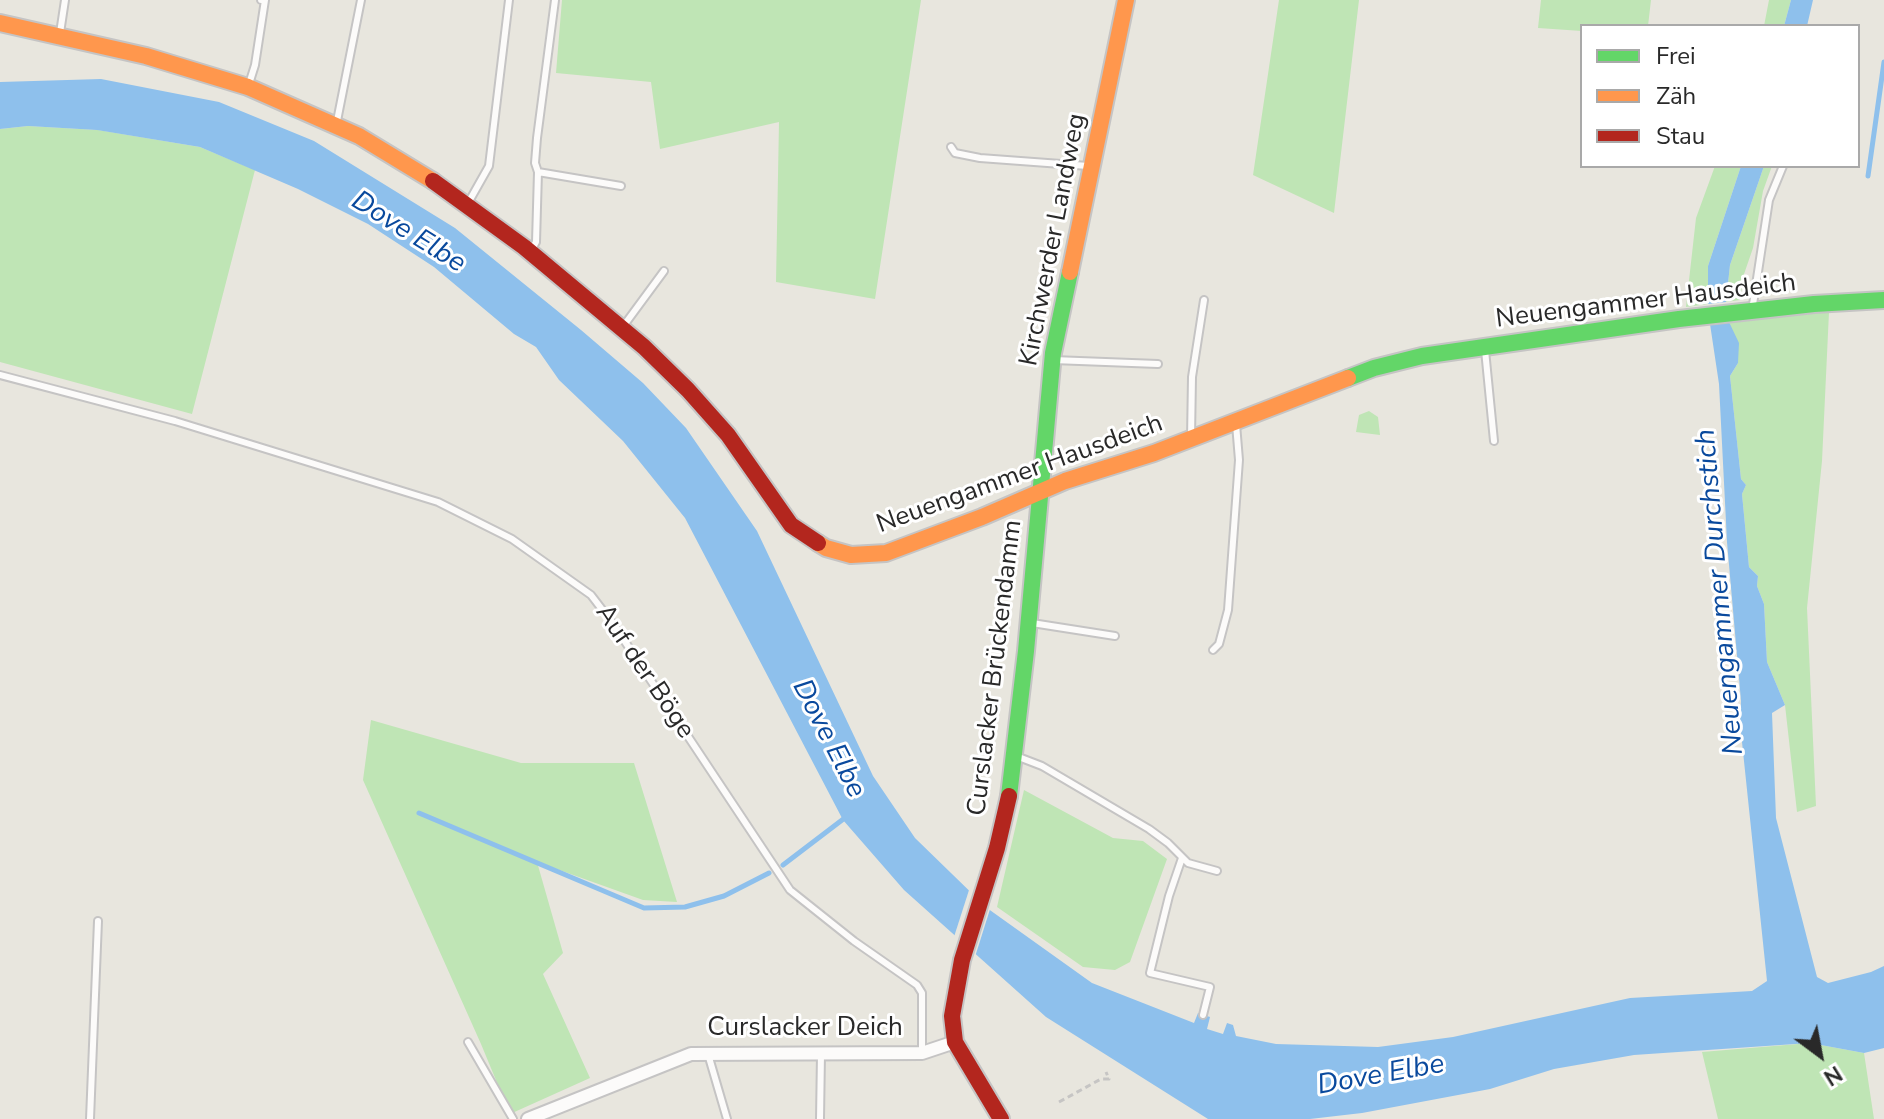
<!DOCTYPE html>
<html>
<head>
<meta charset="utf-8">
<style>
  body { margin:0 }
  #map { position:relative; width:1884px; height:1119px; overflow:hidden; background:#e8e6de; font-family:"Nunito Sans",sans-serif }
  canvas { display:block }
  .legend { position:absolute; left:1580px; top:24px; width:280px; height:144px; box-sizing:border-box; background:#fff; border:2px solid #a9a9a9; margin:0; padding:10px 14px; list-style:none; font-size:24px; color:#292929 }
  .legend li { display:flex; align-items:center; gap:16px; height:40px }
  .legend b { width:40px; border:2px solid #a9a9a9 }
  .north { position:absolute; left:1780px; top:1015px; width:80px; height:80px; -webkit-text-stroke:6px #fff; paint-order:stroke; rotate:148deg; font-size:22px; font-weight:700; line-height:32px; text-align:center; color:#292929 }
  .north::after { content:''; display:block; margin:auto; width:28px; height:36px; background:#292929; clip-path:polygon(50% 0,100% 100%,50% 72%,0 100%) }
</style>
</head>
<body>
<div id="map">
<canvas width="1884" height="1119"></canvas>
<ul class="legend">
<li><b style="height:10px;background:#63d668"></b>Frei</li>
<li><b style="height:10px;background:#ff974d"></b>Zäh</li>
<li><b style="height:10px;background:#b3261e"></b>Stau</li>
</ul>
<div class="north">N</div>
</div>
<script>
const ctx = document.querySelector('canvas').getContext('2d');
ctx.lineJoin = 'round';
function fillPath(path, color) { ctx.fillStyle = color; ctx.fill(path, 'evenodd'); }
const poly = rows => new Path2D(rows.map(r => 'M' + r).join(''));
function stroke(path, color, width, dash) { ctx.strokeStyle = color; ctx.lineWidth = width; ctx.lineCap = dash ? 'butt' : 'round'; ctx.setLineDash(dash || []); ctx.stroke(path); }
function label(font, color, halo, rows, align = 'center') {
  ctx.font = font + ' "Nunito Sans",sans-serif'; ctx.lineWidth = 6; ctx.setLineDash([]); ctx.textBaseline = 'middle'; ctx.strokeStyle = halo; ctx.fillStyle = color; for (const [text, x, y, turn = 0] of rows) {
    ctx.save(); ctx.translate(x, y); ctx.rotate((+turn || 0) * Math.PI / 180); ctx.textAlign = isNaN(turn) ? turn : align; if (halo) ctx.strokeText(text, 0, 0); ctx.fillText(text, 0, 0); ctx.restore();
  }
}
const green = poly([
  [562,0,921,0,875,299,776,282,779,122,660,149,651,82,556,73],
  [1279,0,1359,0,1334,213,1253,175],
  [1541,0,1651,0,1648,26,1582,26,1582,31,1538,28],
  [1769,0,1791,0,1784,26,1764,26],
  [28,126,98,130,200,147,255,170,192,414,0,362,0,129],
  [1715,166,1741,166,1708,266,1708,304,1686,307,1696,218],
  [1764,166,1772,166,1763,191,1753,248,1743,277,1740,300,1726,302,1730,265],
  [1829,312,1822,461,1807,608,1816,806,1797,812,1785,705,1767,662,1764,604,1757,586,1758,576,1749,567,1742,494,1746,485,1741,479,1730,376,1738,363,1729,322],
  [1369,411,1378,417,1380,435,1356,432,1359,415],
  [371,720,521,763,634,763,677,902,643,900,537,862,563,953,543,974,590,1078,510,1114,481,1044,363,780],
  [1024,790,1113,838,1143,841,1167,859,1130,962,1115,970,1083,967,997,907],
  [1810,1043,1864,1053,1874,1119,1718,1119,1702,1052]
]);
const water = poly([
  [1791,0,1813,0,1807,26,1784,26],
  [101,79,219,102,314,141,455,228,581,330,643,383,686,428,757,531,873,776,915,838,987,908,1092,983,1194,1023,1198,1013,1210,1017,1207,1029,1223,1034,1227,1023,1233,1025,1236,1036,1276,1044,1378,1047,1453,1037,1630,998,1752,991,1767,981,1740,723,1741,701,1727,542,1719,384,1710,324,1729,322,1739,343,1738,363,1730,376,1741,479,1746,485,1742,494,1749,567,1758,576,1757,586,1764,604,1767,662,1785,705,1772,713,1776,818,1817,977,1828,983,1871,972,1884,966,1884,1048,1864,1053,1810,1043,1634,1055,1554,1069,1490,1089,1362,1113,1310,1119,1208,1119,1046,1017,904,890,843,820,685,518,623,441,559,380,536,347,514,334,434,267,368,224,298,189,200,147,97,130,28,126,0,129,0,82],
  [1741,166,1764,166,1730,265,1726,302,1708,304,1708,266]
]);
const pier = poly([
  [970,887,991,906,974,960,953,940]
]);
const stream = poly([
  [1868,176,1884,62],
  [419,813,644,908,685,907,724,896,769,873],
  [783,865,846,817]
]);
const path = poly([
  [1059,1102,1101,1079,1109,1079,1106,1072]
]);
const lane = poly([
  [60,33,65,0],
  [249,84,255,65,265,0,261,0],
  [336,126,361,0],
  [951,147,955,153,980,158,1088,166],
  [538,172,535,163,537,138,555,0],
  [467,205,489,166,509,0],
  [532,249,536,242,538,172,621,186],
  [1752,311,1769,200,1783,166],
  [622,328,664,271],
  [1485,350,1494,441],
  [1053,360,1158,364],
  [0,375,175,421,438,502,512,539,591,595,614,625,790,890,854,941,917,985,922,993,922,1053],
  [1191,438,1192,377,1204,300],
  [1032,623,1115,636],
  [1213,650,1219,644,1228,610,1239,460,1236,424],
  [1016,756,1042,766,1149,829,1168,843,1188,863,1217,871],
  [1182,858,1169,896,1150,973,1210,987,1203,1015],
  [468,1042,513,1119],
  [708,1054,727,1119],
  [90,1119,98,921],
  [820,1119,821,1054]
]);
const street = poly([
  [528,1119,691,1054,922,1053,955,1042]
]);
const fast = poly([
  [1348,378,1374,368,1422,356,1679,319,1814,304,1884,300],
  [1009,796,1026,651,1053,353,1070,272]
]);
const slow = poly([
  [0,23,146,56,248,87,359,136,433,181],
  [1070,272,1126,0],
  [818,543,826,548,851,555,886,553,982,517,1065,481,1154,453,1348,378]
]);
const jam = poly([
  [433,181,524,247,644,347,688,390,728,435,791,525,818,543],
  [1001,1119,955,1042,952,1016,962,960,997,848,1009,796]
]);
const streetNames = [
  ["Kirchwerder Landweg",1054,240,-79],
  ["Neuengammer Hausdeich",1646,302,-7],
  ["Neuengammer Hausdeich",1020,475,-20],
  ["Curslacker Brückendamm",996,668,-83],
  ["Auf der Böge",644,672,56],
  ["Curslacker Deich",805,1029]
];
const waterNames = [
  ["Dove Elbe",408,233,32],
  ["Neuengammer Durchstich",1721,592,-95],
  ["Dove Elbe",828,739,63],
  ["Dove Elbe",1381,1076,-10]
];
fillPath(green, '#bfe5b5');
fillPath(water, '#8ec0ec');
fillPath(pier, '#e8e6de');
stroke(stream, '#8ec0ec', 5);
stroke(lane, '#c5c4c4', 10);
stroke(street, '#c5c4c4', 16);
stroke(fast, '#c5c4c4', 20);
stroke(slow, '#c5c4c4', 20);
stroke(jam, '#c5c4c4', 20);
stroke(path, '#c6c5c4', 3, [6, 4]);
stroke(lane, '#fcfbfa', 6);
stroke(street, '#fcfbfa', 12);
stroke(fast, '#63d668', 16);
stroke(slow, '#ff974d', 16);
stroke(jam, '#b3261e', 16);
label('26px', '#292929', '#fff', streetNames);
label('italic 28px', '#09499d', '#fff', waterNames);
</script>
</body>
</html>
